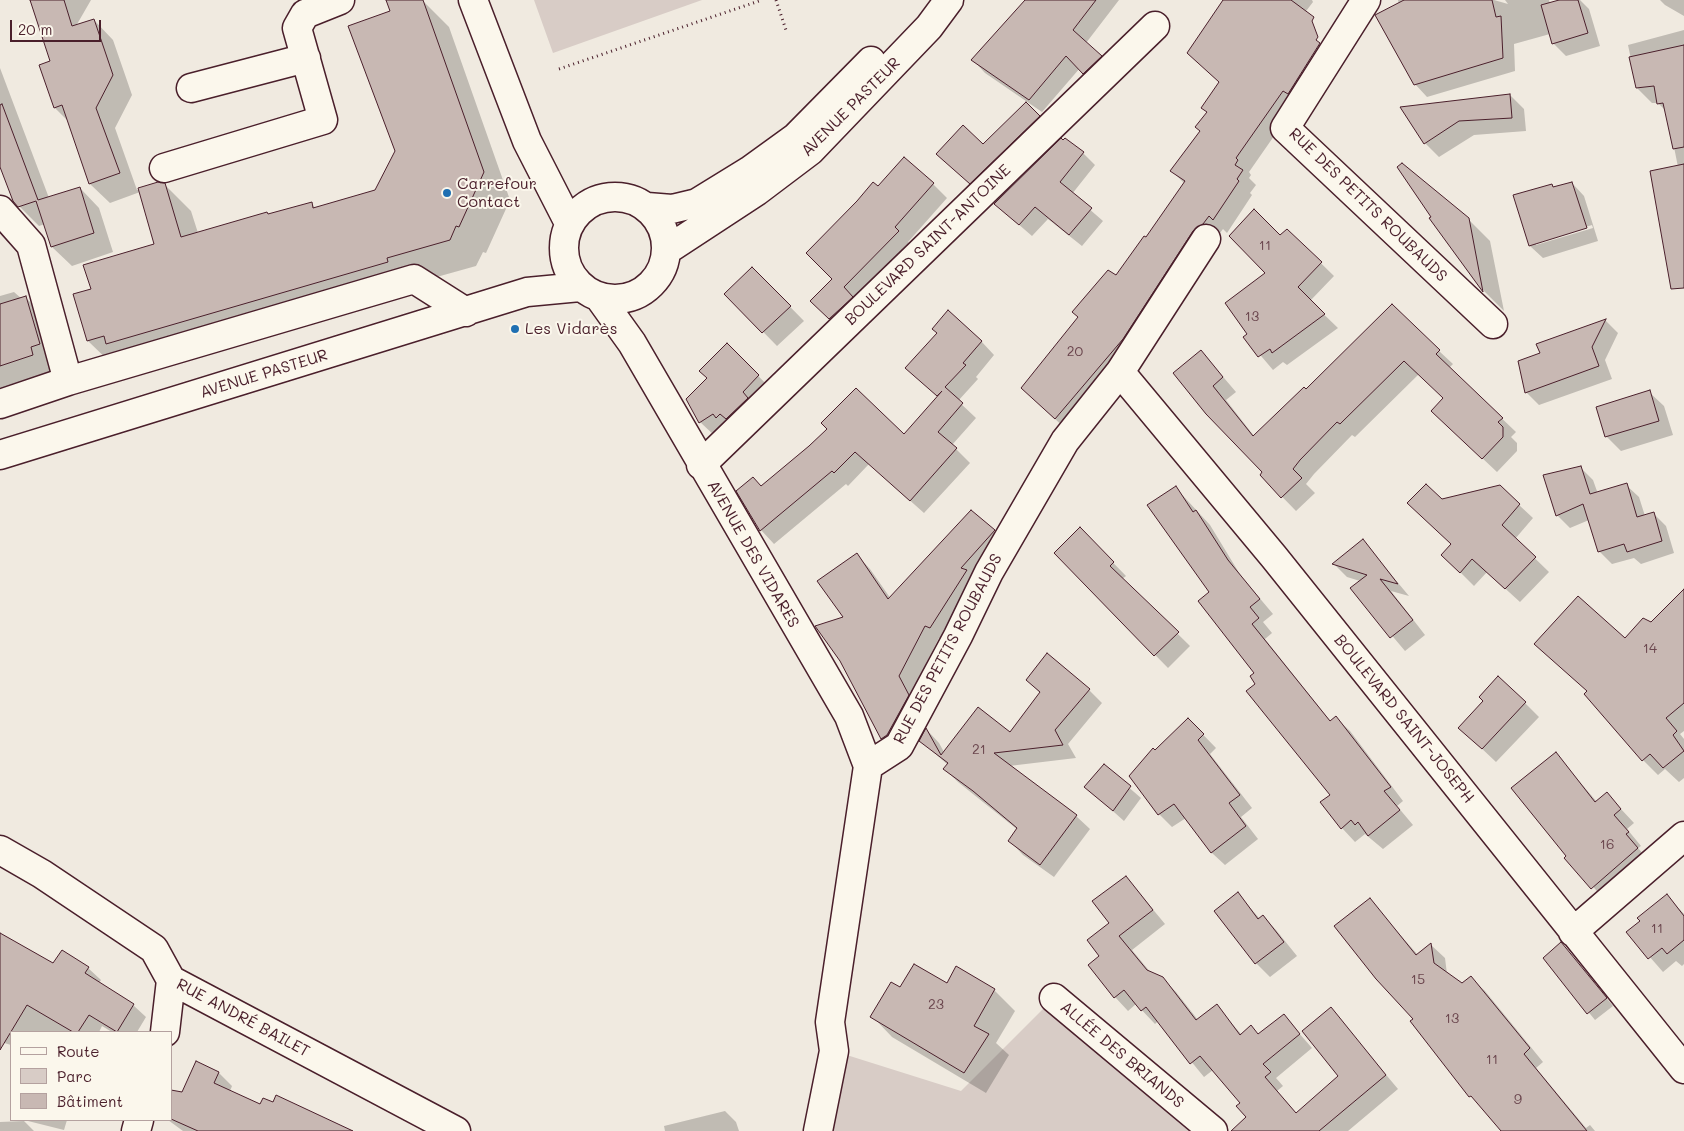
<!DOCTYPE html>
<html>
<head>
<meta charset="utf-8">
<style>
  body { margin:0 }
  #map { position:relative; width:1684px; height:1131px; overflow:hidden; background:#f0eae0; font-family:Mali,sans-serif }
  canvas { display:block }
  .legend { position:absolute; left:10px; top:1031px; width:162px; height:90px; box-sizing:border-box; background:#fbf7ec; border:1px solid #b4a19f; margin:0; padding:6px 9px; list-style:none; font-size:15px; color:#4a1f2b }
  .legend li { display:flex; align-items:center; gap:10px; height:25px }
  .legend b { width:25px; border:1px solid #b4a19f }
  .scale { position:absolute; left:10px; top:20px; width:91px; height:22px; box-sizing:border-box; border:2px solid #4a1f2b; border-top:0; padding-left:6px; font-size:15px; line-height:18px; white-space:nowrap; color:#4a1f2b; -webkit-text-stroke:4px #fbf7ec; paint-order:stroke }
</style>
</head>
<body>
<div id="map">
<canvas width="1684" height="1131"></canvas>
<ul class="legend">
<li><b style="height:6px;background:#fbf7ec"></b>Route</li>
<li><b style="height:14px;background:#d8ccc6"></b>Parc</li>
<li><b style="height:14px;background:#c8b8b3"></b>Bâtiment</li>
</ul>
<div class="scale">20 m</div>
</div>
<script>
const ctx = document.querySelector('canvas').getContext('2d');
ctx.lineJoin = 'round';
function fillPath(path, color) { ctx.fillStyle = color; ctx.fill(path, 'evenodd'); }
const poly = rows => new Path2D(rows.map(r => 'M' + r).join(''));
function stroke(path, color, width, dash) { ctx.strokeStyle = color; ctx.lineWidth = width; ctx.lineCap = dash ? 'butt' : 'round'; ctx.setLineDash(dash || []); ctx.stroke(path); }
function label(font, color, halo, rows, align = 'center') {
  ctx.font = font + ' Mali,sans-serif'; ctx.lineWidth = 4; ctx.setLineDash([]); ctx.textBaseline = 'middle'; ctx.strokeStyle = halo; ctx.fillStyle = color; for (const [text, x, y, turn = 0] of rows) {
    ctx.save(); ctx.translate(x, y); ctx.rotate((+turn || 0) * Math.PI / 180); ctx.textAlign = isNaN(turn) ? turn : align; if (halo) ctx.strokeText(text, 0, 0); ctx.fillText(text, 0, 0); ctx.restore();
  }
}
const green = poly([
  [534,0,702,0,553,53],
  [1054,998,1213,1131,818,1131,834,1051,961,1091]
]);
const shadow = poly([
  [32,0,91,0,76,26,94,20,113,40,132,95,115,128,137,190,158,183,164,184,191,211,198,233,312,204,316,209,376,192,397,151,392,11,397,0,422,0,449,27,510,200,486,253,483,252,476,266,115,367,88,341,93,290,156,245,140,192,110,203,90,184,69,122,55,108,52,62],
  [1030,0,1119,0,1086,43,1114,69,1097,86,1080,68,1042,112,985,73,973,60],
  [1268,0,1312,0,1313,2,1297,23],
  [1398,0,1494,0,1508,4,1505,0,1549,0,1550,4,1564,0,1580,0,1589,9,1600,46,1566,56,1553,43,1550,34,1514,44,1515,71,1427,97,1415,84],
  [1660,0,1684,0,1684,16,1665,5],
  [1684,30,1684,284,1678,167,1667,112,1658,103,1652,103,1637,88,1628,45],
  [1188,53,1300,75,1313,89,1297,103,1249,172,1251,175,1249,178,1256,185,1250,193,1252,195,1227,233,1223,229,1069,432,1022,388,1146,239,1185,184,1172,171,1201,131,1220,83],
  [0,68,49,198,80,188,99,208,113,252,72,266,52,247,45,224,39,226,19,206,0,163],
  [1510,95,1524,109,1526,131,1474,135,1439,157,1425,143,1402,108],
  [1026,103,1050,128,982,194,949,165,983,146],
  [1083,153,1095,165,1072,194,1103,221,1082,246,1048,219,1032,236,995,204],
  [1572,183,1584,196,1598,241,1543,258,1530,246,1554,188],
  [1592,225,1593,228,1536,245,1536,243],
  [933,184,947,198,908,242,912,246,844,333,812,301,834,279,878,188],
  [1431,218,1468,219,1490,241,1504,311,1484,291],
  [1287,230,1334,276,1310,301,1338,328,1287,365,1283,362,1273,370,1245,337,1249,334,1280,237],
  [752,268,804,321,777,346,726,294],
  [14,292,22,299,26,298,45,317,52,375,0,392,0,296],
  [1605,320,1618,333,1605,360,1612,379,1539,405,1526,392,1541,353],
  [981,341,994,355,976,377,978,379,958,401,976,418,952,445,970,463,924,513,869,464,848,486,846,484,774,544,761,530,762,487,810,447,904,436,938,397,907,368],
  [727,344,773,391,715,436,700,422,708,378],
  [1201,351,1236,392,1226,400,1254,436,1307,390,1439,351,1453,364,1449,368,1516,432,1511,437,1517,443,1517,451,1497,472,1447,425,1444,398,1419,374,1355,437,1352,435,1314,474,1306,484,1315,493,1296,511,1261,475,1264,472,1207,413],
  [1649,392,1664,406,1673,435,1621,451,1606,436],
  [1580,467,1593,480,1598,494,1626,485,1639,497,1645,516,1653,513,1666,526,1674,553,1641,564,1634,558,1612,564,1599,551,1589,520,1570,528,1558,516,1545,476],
  [1175,487,1210,525,1241,576,1273,614,1263,622,1272,633,1265,639,1331,722,1336,718,1350,731,1403,801,1397,806,1413,825,1383,849,1365,834,1355,842,1342,828,1332,795,1256,684,1255,673,1211,593],
  [1442,501,1519,505,1533,518,1515,539,1549,572,1520,602,1487,572,1474,586,1443,555,1452,544],
  [971,512,1008,545,944,641,939,638,912,691,922,709,896,752,882,738,845,618,857,555,870,569,891,599],
  [1363,541,1409,596,1391,591,1425,635,1405,651,1352,588,1360,581,1347,577,1334,564],
  [1093,542,1126,576,1122,579,1190,646,1168,668,1055,553],
  [1684,590,1684,731,1680,734,1684,739,1684,778,1679,782,1665,769,1658,775,1643,760,1625,640,1652,623],
  [1027,680,1089,690,1102,703,1068,744,1076,758,1009,766,1076,816,1090,829,1054,877,1023,855,1010,841,1018,830,958,782,945,769,948,765,921,741,927,730,939,743,944,752,1011,734,1040,693],
  [1525,703,1539,717,1496,762,1460,728],
  [1188,719,1216,748,1210,754,1252,808,1241,817,1258,839,1225,865,1212,853,1186,818,1172,827,1159,814,1131,776],
  [1555,753,1597,802,1607,794,1634,823,1627,829,1641,846,1638,848,1650,862,1605,901,1568,856],
  [1104,766,1141,798,1124,821,1086,787],
  [1126,877,1165,924,1132,950,1151,973,1162,978,1176,992,1198,1020,1216,1006,1242,1035,1259,1035,1284,1016,1312,1048,1276,1078,1283,1086,1277,1091,1297,1114,1340,1076,1331,1009,1398,1089,1348,1131,1261,1131,1242,1103,1213,1070,1204,1077,1158,1021,1155,1024,1136,1004,1128,1011,1115,997,1101,956],
  [1238,894,1260,919,1263,916,1276,930,1297,956,1270,977,1256,963,1216,911],
  [1667,896,1684,914,1684,964,1682,966,1676,961,1663,972,1628,932],
  [1369,900,1418,955,1431,945,1445,958,1447,974,1462,985,1471,978,1485,991,1543,1062,1536,1068,1586,1128,1590,1125,1595,1131,1501,1131,1414,1020],
  [0,939,54,965,88,968,101,980,99,983,133,1005,146,1017,137,1032,112,1032,102,1026,99,1032,11,1032,11,1045,1,1042],
  [1568,951,1613,1006,1595,1020,1544,958],
  [947,984,994,990,1015,1011,996,1043,1009,1055,986,1093,892,1037,872,1016],
  [196,1063,219,1073,232,1086,230,1091,261,1106,350,1131,183,1131,168,1120,171,1120,171,1091,183,1094],
  [725,1111,736,1122,739,1131,665,1131,664,1126],
  [24,1120,67,1120,64,1130],
  [24,1121,34,1131,0,1131,0,1122]
]);
const building = poly([
  [30,0,64,0,72,26,94,19,113,75,96,108,120,173,89,184,62,105,54,108,39,65,50,61,30,0],
  [386,0,423,0,484,172,459,227,456,226,450,240,387,258,388,262,106,344,104,336,87,341,73,294,91,289,83,265,154,244,138,188,158,182,165,183,181,237,267,212,268,214,312,202,313,208,375,190,395,151,348,26,390,11,386,0],
  [1025,0,1096,0,1073,30,1102,56,1083,74,1066,56,1029,100,971,60,1025,0],
  [1223,0,1291,0,1314,17,1312,21,1318,37,1316,40,1320,43,1288,94,1283,91,1236,158,1238,160,1235,165,1243,170,1237,179,1239,181,1213,220,1209,216,1203,224,1193,231,1123,339,1055,419,1021,388,1078,317,1072,312,1108,270,1116,275,1144,236,1146,237,1185,181,1170,171,1200,131,1195,127,1207,112,1201,108,1219,82,1187,53,1223,0],
  [1404,0,1492,0,1496,17,1501,16,1503,58,1414,85,1375,15,1404,0],
  [1559,0,1578,0,1588,33,1552,44,1541,5,1559,0],
  [1684,45,1684,147,1673,149,1663,103,1657,104,1654,86,1636,88,1629,57,1684,45],
  [1510,94,1512,118,1459,121,1424,144,1400,107,1510,94],
  [1026,102,1040,116,970,184,936,154,963,125,983,144,1026,102],
  [2,104,38,200,80,187,94,233,51,247,36,201,18,207,13,201,0,167,0,105,2,104],
  [1061,138,1063,140,1065,138,1084,152,1060,182,1092,208,1069,235,1035,207,1019,225,994,204,1061,138],
  [904,157,934,183,895,227,899,231,844,287,853,297,829,319,810,301,832,279,806,253,857,201,873,182,878,186,904,157],
  [1402,163,1469,218,1483,292,1429,218,1431,217,1397,167,1402,163],
  [1684,164,1684,288,1671,289,1650,171,1684,164],
  [1572,182,1587,228,1529,246,1513,195,1552,184,1553,187,1572,182],
  [1254,209,1280,235,1287,229,1322,262,1298,287,1325,314,1272,353,1270,349,1258,357,1243,337,1247,334,1225,303,1265,273,1229,236,1254,209],
  [752,267,791,306,762,333,724,294,752,267],
  [26,296,40,344,31,347,33,355,0,366,0,304,26,296],
  [1392,304,1440,350,1436,354,1503,418,1498,422,1503,427,1503,437,1482,459,1431,411,1443,398,1404,361,1340,424,1337,422,1300,460,1293,469,1302,478,1281,498,1260,475,1262,472,1206,414,1173,373,1201,350,1223,377,1213,386,1253,436,1304,387,1306,389,1392,304],
  [948,310,982,341,963,363,966,365,945,387,963,403,938,432,957,448,910,501,855,452,834,473,832,471,760,531,736,491,753,477,761,486,809,446,827,429,821,423,856,388,904,434,942,391,937,396,905,368,937,333,932,329,948,310],
  [1606,319,1592,347,1599,366,1525,393,1518,361,1540,353,1536,344,1606,319],
  [727,343,759,375,743,392,748,398,726,419,720,414,716,418,713,414,699,423,686,399,707,378,699,371,727,343],
  [1650,390,1659,421,1605,437,1596,407,1650,390],
  [1581,466,1590,494,1627,483,1637,517,1654,512,1662,541,1627,552,1624,544,1598,552,1583,504,1556,516,1543,475,1581,466],
  [1426,484,1442,499,1500,485,1520,504,1502,525,1536,557,1505,589,1472,559,1460,573,1441,555,1451,544,1407,503,1426,484],
  [1176,486,1193,512,1196,510,1228,560,1260,599,1250,607,1259,618,1252,624,1330,721,1336,716,1391,787,1384,791,1400,810,1368,836,1358,822,1355,825,1351,820,1341,829,1320,802,1330,795,1246,691,1255,684,1250,676,1254,673,1198,601,1209,592,1147,505,1176,486],
  [971,510,995,530,961,568,967,570,930,628,925,626,899,676,909,695,887,735,881,739,840,661,815,626,843,617,817,581,857,553,888,599,971,510],
  [1080,527,1114,562,1110,566,1179,632,1154,656,1054,553,1080,527],
  [1363,539,1398,584,1380,579,1413,620,1390,638,1350,588,1367,575,1332,564,1363,539],
  [1684,589,1684,703,1666,718,1677,731,1673,735,1684,751,1663,768,1650,754,1642,761,1584,694,1587,691,1534,644,1578,596,1625,638,1643,618,1651,622,1684,589],
  [1047,653,1090,689,1055,730,1063,745,994,753,1077,815,1040,865,1008,841,1017,828,973,791,943,769,948,763,919,741,926,728,941,755,978,707,1010,732,1040,692,1026,680,1047,653],
  [1498,676,1526,702,1482,749,1458,728,1483,701,1479,697,1498,676],
  [1188,718,1204,734,1198,740,1240,795,1229,803,1246,826,1211,853,1174,804,1158,815,1129,776,1153,748,1155,750,1188,718],
  [1556,752,1595,802,1607,792,1621,809,1614,815,1629,832,1626,834,1638,848,1591,889,1564,858,1566,856,1511,788,1556,752],
  [1104,764,1131,786,1113,811,1084,787,1104,764],
  [1126,876,1153,910,1119,936,1147,970,1163,977,1196,1020,1217,1004,1240,1035,1251,1025,1258,1034,1284,1014,1300,1034,1263,1064,1271,1072,1265,1077,1296,1113,1338,1076,1302,1031,1331,1007,1386,1075,1319,1131,1231,1131,1246,1117,1236,1106,1240,1103,1200,1056,1190,1064,1146,1007,1141,1011,1124,990,1114,998,1088,965,1099,956,1087,940,1109,923,1092,901,1126,876],
  [1238,892,1258,919,1263,915,1284,942,1255,964,1214,911,1238,892],
  [1667,894,1684,916,1684,940,1667,954,1662,948,1648,959,1626,932,1640,921,1637,918,1667,894],
  [1370,898,1416,955,1431,943,1434,963,1462,983,1471,976,1530,1048,1524,1054,1587,1131,1501,1131,1471,1096,1469,1097,1410,1021,1413,1019,1376,979,1334,926,1370,898],
  [0,933,53,963,62,950,89,967,85,973,134,1004,117,1032,89,1015,78,1032,73,1032,27,1005,0,1050,0,933],
  [1561,942,1607,998,1587,1014,1543,958,1561,942],
  [914,964,947,983,956,966,995,989,974,1026,989,1034,964,1073,870,1017,891,982,900,987,914,964],
  [196,1061,219,1072,214,1083,260,1104,263,1098,273,1102,276,1095,353,1131,198,1131,171,1119,171,1090,182,1092,196,1061]
]);
const path = poly([
  [776,0,787,33],
  [559,69,762,0]
]);
const minor = poly([
  [473,0,527,141,569,223],
  [1366,0,1285,128,1493,324],
  [191,88,306,58],
  [164,168,323,120,297,28,305,14,340,0],
  '564 248a51 51 0 1 1 102 0a51 51 0 1 1-102 0Z',
  [647,207,672,209,697,203,749,171,796,137,871,61],
  [0,210,31,245,68,381],
  [667,250,757,191,810,151,929,27,949,0],
  [599,297,632,343,849,716,868,766],
  [1120,372,1274,557,1684,1069],
  [0,404,68,381,414,279,466,312],
  [0,455,527,292,580,287],
  [701,465,1155,26],
  [0,850,42,874,154,949,171,980,456,1131],
  [1573,932,1684,836],
  [1054,998,1213,1131],
  [165,1032,171,980],
  [136,1131,139,1120],
  [818,1131,834,1051,830,1022,868,766,899,746,958,636,989,572,1065,441,1120,372,1206,239]
]);
const markers = [
  [447,193,5,"#1f6fb2"],
  [515,329,5,"#1f6fb2"]
];
const numberNames = [
  ["11",1265,246],
  ["13",1252,317],
  ["20",1075,352],
  ["14",1650,649],
  ["21",979,750],
  ["16",1607,845],
  ["11",1657,929],
  ["15",1418,980],
  ["23",936,1005],
  ["13",1452,1019],
  ["11",1492,1060],
  ["9",1518,1100]
];
const streetNames = [
  ["AVENUE PASTEUR",851,107,-45],
  ["RUE DES PETITS ROUBAUDS",1368,205,44],
  ["BOULEVARD SAINT-ANTOINE",928,245,-44],
  ["AVENUE PASTEUR",264,374,-17],
  ["AVENUE DES VIDARES",753,554,60],
  ["RUE DES PETITS ROUBAUDS",948,649,-62],
  ["BOULEVARD SAINT-JOSEPH",1404,719,51],
  ["RUE ANDRÉ BAILET",243,1018,28],
  ["ALLÉE DES BRIANDS",1122,1055,40]
];
const poiNames = [
  ["Carrefour",457,184],
  ["Contact",457,202],
  ["Les Vidarès",525,329]
];
fillPath(green, '#d8ccc6');
fillPath(shadow, '#0003');
fillPath(building, '#c8b8b3');
stroke(building, '#4a1f2b', 1);
stroke(minor, '#4a1f2b', 31);
stroke(path, '#4a1f2b', 3, [1, 4]);
stroke(minor, '#fbf7ec', 28);
for (const [x, y, r, color] of markers) { const dot = new Path2D(); dot.arc(x, y, r, 0, 2 * Math.PI); ctx.fillStyle = color; ctx.fill(dot); stroke(dot, '#fbf7ec', 2); }
label('14px', '#6a454d', null, numberNames);
label('16px', '#4a1f2b', '#fbf7ec', streetNames);
label('16px', '#4a1f2b', '#fbf7ec', poiNames, 'left');
</script>
</body>
</html>
